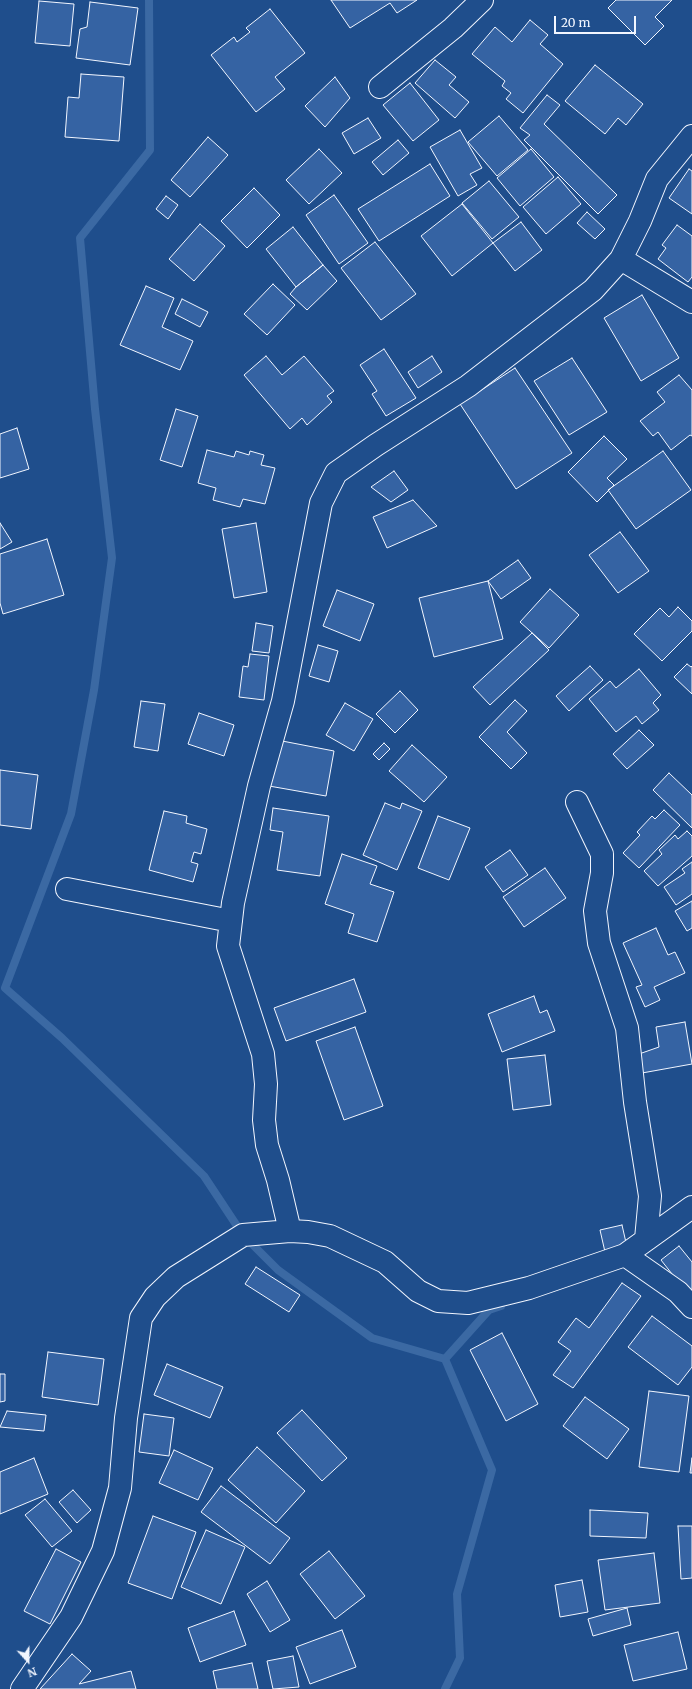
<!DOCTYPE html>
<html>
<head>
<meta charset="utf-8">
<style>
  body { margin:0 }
  #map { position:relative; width:692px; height:1689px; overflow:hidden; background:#1f4e8c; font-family:Merriweather,serif }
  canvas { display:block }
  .north { position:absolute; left:8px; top:1641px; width:40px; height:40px; -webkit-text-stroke:3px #1f4e8c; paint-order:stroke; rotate:159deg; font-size:11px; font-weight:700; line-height:16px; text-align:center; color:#f2f6ff }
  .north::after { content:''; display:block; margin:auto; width:14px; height:18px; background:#f2f6ff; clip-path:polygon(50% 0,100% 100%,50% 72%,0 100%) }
  .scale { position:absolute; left:554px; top:16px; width:82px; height:18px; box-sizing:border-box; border:2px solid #f2f6ff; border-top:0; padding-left:5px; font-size:12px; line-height:14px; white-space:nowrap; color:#f2f6ff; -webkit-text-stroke:3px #1f4e8c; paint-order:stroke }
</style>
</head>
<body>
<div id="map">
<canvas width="692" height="1689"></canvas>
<div class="north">N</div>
<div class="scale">20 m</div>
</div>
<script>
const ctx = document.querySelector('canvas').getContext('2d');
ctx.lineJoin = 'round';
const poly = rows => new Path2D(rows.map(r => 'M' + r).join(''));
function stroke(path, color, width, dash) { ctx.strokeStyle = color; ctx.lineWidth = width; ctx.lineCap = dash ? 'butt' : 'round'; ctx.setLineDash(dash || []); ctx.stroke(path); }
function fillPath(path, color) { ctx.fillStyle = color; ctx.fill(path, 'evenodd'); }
const stream = poly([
  [149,0,150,150,80,238,95,409,112,558,94,690,71,814,5,988,62,1038,204,1176,243,1235,278,1270,372,1338,445,1359,492,1470,457,1594,460,1658,445,1689],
  [445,1359,489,1310,501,1306]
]);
const building = poly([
  [331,0,417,0,397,13,390,3,350,28,331,0],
  [616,0,672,0,655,17,664,26,645,45,608,8,616,0],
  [39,1,74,4,70,46,35,43,39,1],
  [90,2,138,8,130,65,76,58,80,29,87,27,90,2],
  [270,9,305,53,275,77,285,89,256,112,211,55,234,37,237,42,250,32,246,28,270,9],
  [530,20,548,35,540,44,563,64,523,113,506,99,511,93,502,86,505,81,472,54,495,27,512,42,530,20],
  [435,60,456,77,449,85,469,102,455,118,415,83,435,60],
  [595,65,643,104,626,125,618,118,605,134,565,101,595,65],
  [81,74,124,77,119,141,65,137,68,97,79,98,81,74],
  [335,77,350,98,325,127,305,106,335,77],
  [410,83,439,120,413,141,383,105,410,83],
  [547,95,560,105,544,124,617,195,598,214,524,140,530,135,520,128,547,95],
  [499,116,528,150,497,176,468,142,499,116],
  [368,118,381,138,354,154,342,133,368,118],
  [460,130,482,168,470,174,477,185,458,196,430,147,460,130],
  [208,137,228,155,190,197,171,180,208,137],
  [398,140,409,153,383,175,372,162,398,140],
  [319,149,342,173,309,204,286,180,319,149],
  [531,149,554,177,520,206,497,178,531,149],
  [430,164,450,196,379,241,358,209,430,164],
  [689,169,692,171,692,214,669,198,689,169],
  [558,177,581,204,546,234,523,207,558,177],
  [489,181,519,217,492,239,462,203,489,181],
  [254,188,280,215,247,248,221,221,254,188],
  [334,195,368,243,339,264,306,215,334,195],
  [166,196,178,205,168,219,156,209,166,196],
  [462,204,493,243,452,276,421,236,462,204],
  [587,212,605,229,595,239,577,223,587,212],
  [521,222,542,250,515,271,493,243,521,222],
  [200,224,225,246,194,281,169,259,200,224],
  [677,225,692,236,692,277,688,282,658,259,666,248,662,245,677,225],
  [293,227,323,265,296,287,266,249,293,227],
  [375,242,416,294,381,320,341,268,375,242],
  [323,265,337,281,307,310,290,294,296,287,323,265],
  [273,284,295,305,267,335,244,314,273,284],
  [146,286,174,298,162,327,193,341,180,370,120,345,146,286],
  [642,295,679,358,641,381,604,318,642,295],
  [182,299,208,312,200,327,175,314,182,299],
  [384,349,416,398,386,416,372,394,377,391,360,365,384,349],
  [266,356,282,375,304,356,334,391,327,396,332,402,307,425,302,418,290,429,244,375,266,356],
  [432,356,442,372,418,388,408,372,432,356],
  [572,358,607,412,569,435,534,381,572,358],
  [515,368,572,453,516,489,460,404,515,368],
  [679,375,692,390,692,436,690,435,671,450,658,432,653,436,640,421,665,402,657,392,679,375],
  [176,409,198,416,182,467,160,460,176,409],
  [17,428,29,469,0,478,0,434,17,428],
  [604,436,627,459,607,478,614,485,597,502,568,472,604,436],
  [207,450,234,457,236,451,249,455,250,451,264,455,261,465,275,468,265,504,243,499,240,507,213,500,216,488,198,483,207,450],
  [663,451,691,490,636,529,608,490,663,451],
  [394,471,408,490,391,502,371,487,394,471],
  [413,500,437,526,387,548,373,517,413,500],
  [0,523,12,542,0,549,0,523],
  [256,523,267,592,234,598,222,529,256,523],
  [620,532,649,571,618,593,589,555,620,532],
  [47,539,64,595,3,614,0,603,0,554,47,539],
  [518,560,531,578,501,599,488,581,518,560],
  [488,581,503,639,434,657,419,598,488,581],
  [550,589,579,615,549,648,520,622,550,589],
  [337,590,374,604,360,641,323,626,337,590],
  [678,607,692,621,692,631,662,661,634,634,660,608,669,617,678,607],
  [256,623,273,626,269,653,252,651,256,623],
  [532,633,549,650,490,705,473,687,532,633],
  [318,645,338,651,329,682,309,676,318,645],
  [250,654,269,656,264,700,239,697,243,666,248,667,250,654],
  [687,664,691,667,692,666,692,694,674,677,687,664],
  [590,666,603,680,569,711,556,696,590,666],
  [639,669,661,695,653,703,659,710,642,724,636,716,616,732,589,699,610,681,616,688,639,669],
  [400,691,418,710,395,733,376,714,400,691],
  [515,700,527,711,507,732,527,753,511,769,479,737,515,700],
  [141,701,165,704,158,751,134,747,141,701],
  [345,703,373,719,354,751,326,735,345,703],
  [199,713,234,725,224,756,188,744,199,713],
  [639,730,654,745,627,769,613,754,639,730],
  [277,740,334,751,326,796,269,786,277,740],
  [384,743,390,749,379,760,373,754,384,743],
  [412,745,447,777,424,802,389,771,412,745],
  [0,770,38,775,31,829,0,825,0,770],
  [669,773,692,795,692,828,653,790,669,773],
  [385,803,400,809,402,803,422,811,397,870,363,855,385,803],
  [273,808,329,816,320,876,277,870,283,832,270,830,273,808],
  [664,810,680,825,639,868,623,853,640,835,637,832,652,816,655,819,664,810],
  [164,811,187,816,186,823,207,829,201,854,194,852,191,862,198,864,193,882,149,870,164,811],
  [438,816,470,828,449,880,418,868,438,816],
  [687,831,692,836,692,856,658,886,644,871,662,854,659,850,675,835,678,839,687,831],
  [510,850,528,875,503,892,485,867,510,850],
  [342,854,377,866,370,884,394,892,377,942,348,933,354,914,325,904,342,854],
  [692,862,692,894,676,905,664,887,685,873,682,869,692,862],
  [545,868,566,898,524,927,503,897,545,868],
  [692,901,692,928,687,931,675,911,692,901],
  [656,928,668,955,675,952,685,973,654,987,660,1000,645,1007,636,987,642,985,623,943,656,928],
  [354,979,366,1012,286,1041,274,1008,354,979],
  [534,996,540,1013,547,1010,555,1031,502,1052,488,1014,534,996],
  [685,1022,692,1064,642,1073,639,1054,659,1047,656,1027,685,1022],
  [355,1027,383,1106,344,1120,316,1041,355,1027],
  [545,1055,551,1105,513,1110,507,1059,545,1055],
  [622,1225,627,1247,605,1252,600,1230,622,1225],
  [679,1246,692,1262,692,1289,687,1293,661,1260,679,1246],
  [256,1267,300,1295,289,1312,245,1284,256,1267],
  [622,1283,641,1296,573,1388,553,1375,571,1351,558,1342,576,1318,589,1328,622,1283],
  [652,1316,692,1346,692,1367,678,1385,628,1347,652,1316],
  [502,1333,538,1404,506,1421,470,1350,502,1333],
  [48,1352,104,1359,98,1405,42,1397,48,1352],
  [167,1364,223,1387,210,1418,154,1395,167,1364],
  [0,1374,5,1374,5,1401,0,1402,0,1374],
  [649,1391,689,1396,679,1472,639,1467,649,1391],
  [585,1397,629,1429,607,1459,563,1426,585,1397],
  [302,1410,347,1458,322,1481,277,1433,302,1410],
  [7,1411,46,1415,44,1431,0,1427,7,1411],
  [144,1414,174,1418,169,1456,139,1452,144,1414],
  [257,1447,305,1491,276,1523,228,1480,257,1447],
  [174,1450,213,1468,198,1500,159,1483,174,1450],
  [34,1458,48,1494,0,1514,0,1472,34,1458],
  [692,1458,692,1473,690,1473,692,1458],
  [221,1486,290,1538,270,1564,201,1512,221,1486],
  [73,1490,91,1510,77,1523,59,1502,73,1490],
  [45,1499,72,1531,52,1547,25,1515,45,1499],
  [590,1510,648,1513,646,1538,590,1536,590,1510],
  [153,1516,196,1532,172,1599,128,1583,153,1516],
  [678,1526,692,1526,692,1578,681,1579,678,1526],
  [206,1530,245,1547,221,1604,181,1587,206,1530],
  [56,1549,81,1562,50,1624,24,1611,56,1549],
  [329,1551,365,1596,335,1619,300,1574,329,1551],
  [654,1553,660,1603,605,1610,598,1560,654,1553],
  [582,1580,588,1612,560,1617,555,1585,582,1580],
  [267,1581,290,1620,270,1632,247,1594,267,1581],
  [627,1608,631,1625,593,1636,588,1619,627,1608],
  [234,1611,246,1645,200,1662,188,1628,234,1611],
  [342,1630,356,1667,310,1684,296,1647,342,1630],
  [678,1632,687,1669,633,1681,624,1645,678,1632],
  [72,1654,91,1671,79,1684,131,1671,136,1689,40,1689,72,1654],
  [293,1656,299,1687,273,1689,267,1661,293,1656],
  [252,1663,258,1689,217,1689,213,1671,252,1663]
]);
const minor = poly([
  [380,87,453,28,482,0],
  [621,259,692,302],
  [577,802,602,854,602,873,595,911,599,943,627,1028,635,1102,650,1196,646,1239],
  [67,889,231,921],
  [290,1231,278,1180,267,1145,264,1120,266,1084,263,1054,228,946,233,903,259,786,283,701,321,503,336,473,376,445,468,386,593,290,621,259,640,221,657,179,692,136],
  [625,1255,678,1292,692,1307],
  [22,1689,71,1617,103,1551,120,1488,126,1418,141,1318,155,1297,176,1277,243,1235,290,1231,308,1232,330,1236,385,1262,418,1291,438,1301,468,1303,529,1288,625,1255,692,1207]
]);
stroke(stream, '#3b69a3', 8);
fillPath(building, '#3563a3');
stroke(building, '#f2f6ff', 1);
stroke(minor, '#f2f6ff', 24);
stroke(minor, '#1f4e8c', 22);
</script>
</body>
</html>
